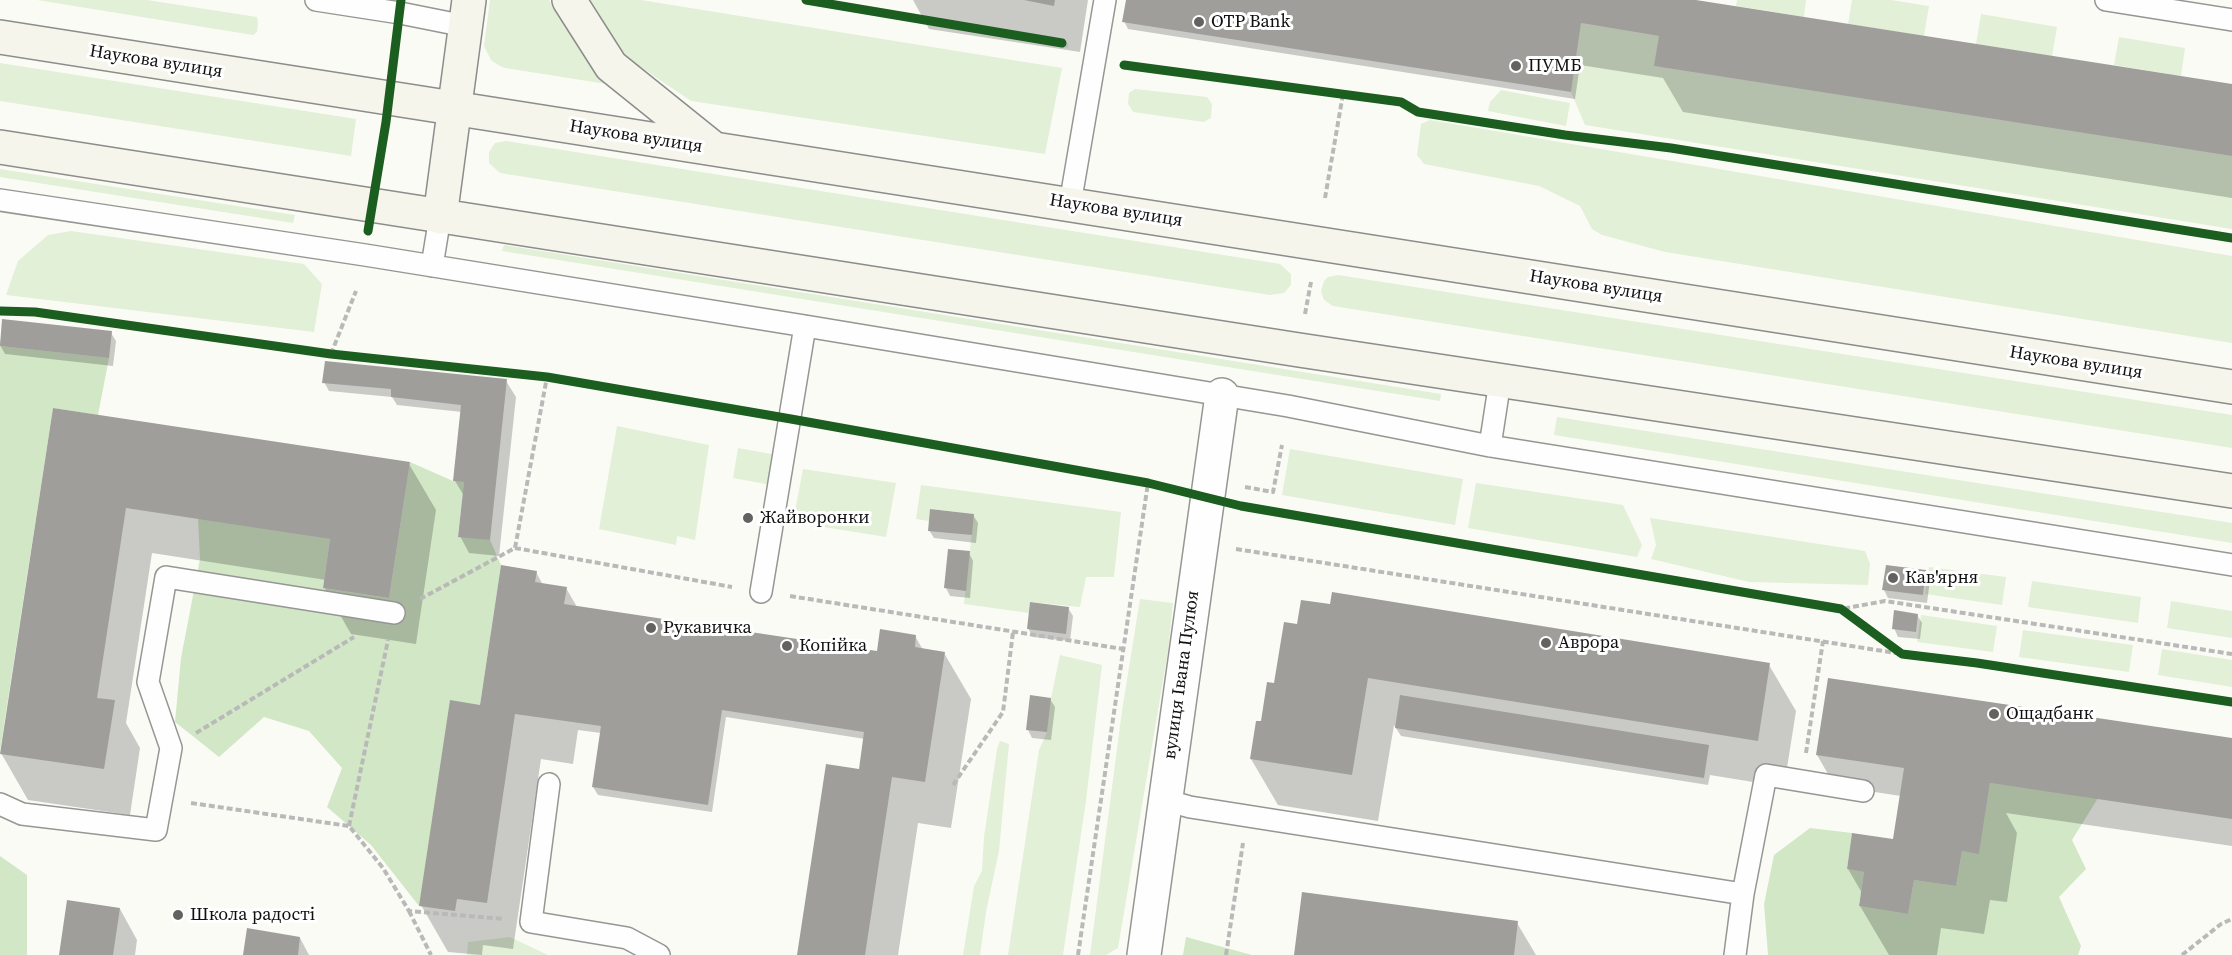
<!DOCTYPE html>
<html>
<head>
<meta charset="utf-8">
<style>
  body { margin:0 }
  canvas { display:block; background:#fbfbf6 }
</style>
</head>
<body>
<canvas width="2232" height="955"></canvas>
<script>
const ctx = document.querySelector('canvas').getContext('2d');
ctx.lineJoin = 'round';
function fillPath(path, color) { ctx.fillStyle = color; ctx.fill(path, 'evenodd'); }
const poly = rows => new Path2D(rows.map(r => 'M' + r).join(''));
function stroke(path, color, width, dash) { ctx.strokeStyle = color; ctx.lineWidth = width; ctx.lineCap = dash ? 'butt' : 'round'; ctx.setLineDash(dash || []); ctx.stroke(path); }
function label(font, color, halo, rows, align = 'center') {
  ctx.font = font + ' "Source Serif 4",serif'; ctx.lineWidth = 6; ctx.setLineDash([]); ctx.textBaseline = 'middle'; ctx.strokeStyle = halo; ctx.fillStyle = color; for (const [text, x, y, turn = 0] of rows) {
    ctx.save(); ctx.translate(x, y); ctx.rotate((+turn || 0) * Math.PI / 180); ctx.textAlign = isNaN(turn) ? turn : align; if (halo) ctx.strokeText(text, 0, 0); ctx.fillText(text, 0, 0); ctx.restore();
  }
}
const green = poly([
  [37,0,147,0,257,17,258,23,257,32,253,35],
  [490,0,549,0,558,17,619,86,505,68,498,65,491,60,484,46],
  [589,0,641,0,1062,68,1045,154,691,101,620,53],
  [1737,0,1806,0,1804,17,1736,6],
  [1852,0,1891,0,1929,6,1924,36,1848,24],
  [1981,14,2057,27,2052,56,1976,44],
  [1581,23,1659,36,1655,66,2232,156,2232,229,1585,125,1571,92],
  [2119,37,2185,48,2181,76,2114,65],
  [0,63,356,119,351,156,0,101],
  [1135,89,1207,97,1212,104,1211,118,1204,122,1133,112,1128,104,1129,93],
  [1501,90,1570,103,1566,126,1488,111,1490,102],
  [1430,120,2232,256,2232,343,1665,252,1602,235,1592,229,1580,206,1539,186,1424,164,1417,155,1421,124],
  [506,141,1280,264,1291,274,1291,285,1284,293,1270,295,500,173,489,163,489,152,495,143],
  [0,169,295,215,293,223,0,177],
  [71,231,304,264,322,284,314,332,6,295,18,261,48,235],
  [504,245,1441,394,1440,401,502,251],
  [1338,275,2232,415,2232,448,1333,306,1324,300,1321,291,1324,281,1328,277],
  [1557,417,2232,523,2232,543,1554,435],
  [617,426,709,445,695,540,677,536,676,545,599,529],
  [738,448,777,455,771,485,733,478],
  [1290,449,1463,479,1455,525,1282,495],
  [803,469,896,483,886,537,793,522],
  [1476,483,1623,505,1642,545,1637,557,1468,528],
  [921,485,1121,512,1114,577,1086,577,1080,607,1030,602,1029,613,964,604,974,514,930,509,929,521,916,519],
  [1650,518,1865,551,1870,564,1868,585,1749,582,1651,559,1656,545],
  [1929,567,2006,577,2002,605,1925,594],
  [2032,581,2141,597,2138,623,2028,607],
  [1140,599,1173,603,1168,651,1118,948,1106,955,1090,955,1122,711],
  [2171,601,2232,611,2232,638,2167,628],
  [1921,615,1997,626,1993,652,1917,642],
  [2023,630,2133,645,2129,672,2019,657],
  [2162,649,2232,660,2232,687,2158,675],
  [1060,655,1102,665,1086,801,1063,955,1008,955,1039,750,1047,732,1051,698],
  [1000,741,1009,744,999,851,986,912,980,955,963,955,974,886,982,871,984,837,997,749],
  [510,937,548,955,467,955,468,942]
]);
const forest = poly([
  [0,346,109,358,98,415,53,408,0,751],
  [410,462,453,481,464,482,458,536,490,540,501,565,480,705,419,906,371,845,327,807,342,768,309,731,264,717,219,757,175,722,181,658,200,559,198,518,330,539,323,588,389,598],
  [1990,783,2098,798,2072,840,2086,869,2059,897,2081,946,2078,955,1768,955,1764,904,1774,855,1810,828,1852,833,1847,869,1864,872,1859,906,1908,914,1914,880,1956,886,1962,851,1979,853],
  [0,856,27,875,27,955,0,955],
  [1186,937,1252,955,1183,955]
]);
const shadow = poly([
  [913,0,1088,0,1080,52,929,29],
  [1127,0,1689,0,2232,86,2232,198,1683,112,1663,78,1580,65,1575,99,1128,29,1124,21],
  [3,320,111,333,116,341,113,366,5,354,0,345],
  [506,381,516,397,499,556,469,553,460,536,464,496,455,481,462,412,397,405,392,397,329,391,324,382],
  [55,409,409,464,436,510,416,644,351,634,324,587,326,580,152,553,126,723,140,748,130,815,28,800,1,753],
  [973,515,978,523,976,543,934,538,929,530],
  [969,553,973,561,970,598,950,596,946,588],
  [1925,571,1930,580,1927,603,1888,598,1884,590],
  [536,572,543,585,566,588,577,607,878,653,915,636,923,650,944,653,971,699,951,828,918,823,898,955,799,955,860,770,865,739,726,717,712,812,598,795,593,787,601,733,578,730,573,764,541,759,513,949,483,945,482,955,448,952,421,905,481,707],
  [1068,608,1073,616,1070,641,1033,637,1028,628],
  [1917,615,1922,623,1920,639,1898,637,1894,628],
  [1285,624,1769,665,1796,711,1784,787,1710,775,1708,785,1401,736,1394,725,1378,821,1278,805,1251,759,1276,685],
  [1050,699,1055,707,1051,740,1032,738,1028,730],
  [2232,739,2232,846,2006,813,2017,833,2007,902,1990,900,1984,934,1941,928,1937,955,1889,955,1860,906,1862,893,1848,869,1894,841,1901,796,1835,786,1817,755],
  [120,909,137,940,135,955,60,955],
  [1517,923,1536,955,1295,955],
  [300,938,309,955,244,955]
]);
const building = poly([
  [1024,0,1055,0,1054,6],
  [1126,0,1696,0,2232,84,2232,156,1654,66,1659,36,1581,23,1571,92,1122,22],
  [2,319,112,331,109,358,0,346],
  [325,361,507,379,490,540,458,537,464,482,453,481,461,405,391,397,391,389,322,383],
  [53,408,410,462,389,598,323,588,330,539,126,508,97,698,115,700,104,769,0,754],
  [930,509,974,514,972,535,928,531],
  [948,549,970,551,966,591,944,588],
  [501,565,537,571,535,582,567,587,564,604,877,651,880,629,916,635,915,647,945,652,925,782,892,777,865,955,797,955,826,764,859,769,864,732,722,710,708,805,592,787,601,726,515,714,487,903,457,899,455,911,419,906,450,700,480,705],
  [1886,565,1926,570,1923,595,1882,590],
  [1332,592,1770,663,1758,741,1368,678,1352,775,1250,759,1256,721,1261,721,1267,682,1274,683,1284,622,1297,624,1301,600,1330,604],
  [1030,602,1069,607,1066,634,1027,629],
  [1894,610,1918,614,1916,632,1892,629],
  [1828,678,2232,738,2232,819,1990,783,1979,854,1962,851,1956,886,1914,880,1908,914,1859,906,1864,872,1847,869,1852,833,1893,839,1904,768,1816,755],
  [1030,695,1051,698,1047,732,1026,730],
  [1400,695,1709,745,1704,778,1395,728],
  [1302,892,1518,921,1514,955,1294,955],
  [67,900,120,908,113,955,59,955],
  [247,928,300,937,298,955,243,955]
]);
const path = poly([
  [806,0,1068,46],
  [1123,64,1401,102,1418,112,1565,135,1671,148,2232,238],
  [1325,198,1343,94],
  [0,311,35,312,331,354,547,377,762,414],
  [1305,314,1311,282],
  [331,354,356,291],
  [817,424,1148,483,1172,490],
  [1245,487,1273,492,1282,445],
  [1241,506,1841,609,1885,601,2232,654],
  [515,548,732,587],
  [1236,549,1902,654],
  [790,596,1123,649],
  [420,599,515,548,547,377],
  [1841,609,1902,654,1977,663,2232,702],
  [196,733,354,637],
  [1806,753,1823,641],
  [953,785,1003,712,1013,632],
  [191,803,349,826,383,868,409,911,504,919],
  [349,826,388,640],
  [409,911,431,955],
  [1078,955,1148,483],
  [1226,955,1243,843],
  [2182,955,2221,924,2232,919]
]);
const lane = poly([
  [316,0,400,13,465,26],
  [2106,0,2232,20],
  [0,200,365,255,805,326,1288,406,1490,446,2232,565],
  [1070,204,1105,0],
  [432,266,440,217],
  [1490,446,1500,381],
  [761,592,805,326],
  [549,784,531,922,627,938,659,955],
  [1165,800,1190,807,1743,894,1735,955],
  [0,804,22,814,156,830,171,748,148,682,166,577,394,613],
  [1743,894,1766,775,1863,791]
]);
const street = poly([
  [1144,955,1222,395]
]);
const secondary = poly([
  [569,0,611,66,713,148],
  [0,37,2232,387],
  [0,147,1299,350,2232,491],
  [440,217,469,0]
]);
const cycleway = poly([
  [806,0,1062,43],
  [1124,65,1401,102,1418,112,1565,135,1671,148,2232,238],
  [368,231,386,122,401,0],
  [0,311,35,312,331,354,547,377,791,419,1148,483,1241,506,1841,609,1902,654,1977,663,2232,702]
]);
const markers = [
  [1199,22,6,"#626260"],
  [1516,66,6,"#626260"],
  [748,518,6,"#626260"],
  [1893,578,6,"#626260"],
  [651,628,6,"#626260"],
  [1546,643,6,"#626260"],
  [787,646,6,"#626260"],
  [1994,714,6,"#626260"],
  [178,915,6,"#626260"]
];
const poiNames = [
  ["OTP Bank",1211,22],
  ["ПУМБ",1528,66],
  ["Жайворонки",760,518],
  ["Кав'ярня",1905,578],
  ["Рукавичка",663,628],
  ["Аврора",1558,643],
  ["Копійка",799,646],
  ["Ощадбанк",2006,714],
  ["Школа радості",190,915]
];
const streetNames = [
  ["Наукова вулиця",156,62,9],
  ["Наукова вулиця",636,137,9],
  ["Наукова вулиця",1116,211,9],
  ["Наукова вулиця",1596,287,9],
  ["Наукова вулиця",2076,363,9],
  ["вулиця Івана Пулюя",1182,675,-82]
];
fillPath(green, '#e2f0d7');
fillPath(forest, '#d2e7c6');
fillPath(shadow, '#0003');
fillPath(building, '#9f9e9b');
stroke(lane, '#969694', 24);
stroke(street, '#969694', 36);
stroke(secondary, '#8c8c8a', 36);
stroke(path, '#b9b9b8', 4, [6, 3]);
stroke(lane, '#fefefe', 21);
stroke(street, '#fefefe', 33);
stroke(secondary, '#f5f5ec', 33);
stroke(cycleway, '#1b5e20', 9);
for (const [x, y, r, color] of markers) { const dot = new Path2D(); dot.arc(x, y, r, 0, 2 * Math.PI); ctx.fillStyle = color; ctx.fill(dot); stroke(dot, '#fff', 2); }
label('18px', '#101010', '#fff', poiNames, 'left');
label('18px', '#101010', '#fff', streetNames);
</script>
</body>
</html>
